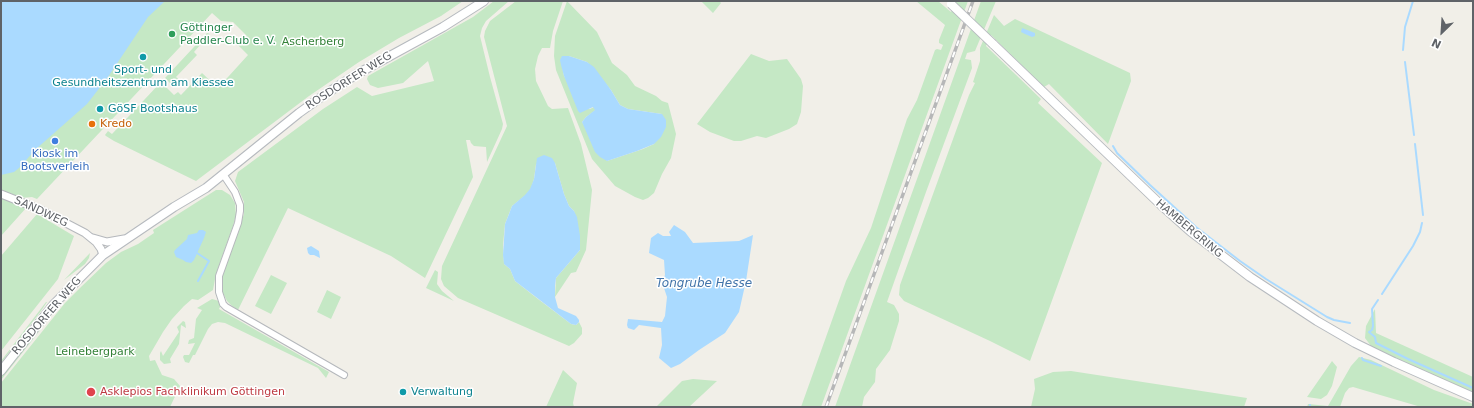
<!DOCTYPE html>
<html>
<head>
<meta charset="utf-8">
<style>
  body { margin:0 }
  #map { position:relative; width:1474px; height:408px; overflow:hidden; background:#f1efe8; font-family:"DejaVu Sans",sans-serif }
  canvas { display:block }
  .frame { position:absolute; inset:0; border:2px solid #5f6368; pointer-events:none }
  .north { position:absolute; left:1422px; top:12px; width:40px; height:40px; -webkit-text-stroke:3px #fff; paint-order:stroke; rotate:205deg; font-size:11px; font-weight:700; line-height:16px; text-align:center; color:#5f6368 }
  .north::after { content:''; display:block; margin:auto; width:14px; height:18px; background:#5f6368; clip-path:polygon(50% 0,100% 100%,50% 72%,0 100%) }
</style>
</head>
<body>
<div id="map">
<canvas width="1474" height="408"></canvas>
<div class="frame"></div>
<div class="north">N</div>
</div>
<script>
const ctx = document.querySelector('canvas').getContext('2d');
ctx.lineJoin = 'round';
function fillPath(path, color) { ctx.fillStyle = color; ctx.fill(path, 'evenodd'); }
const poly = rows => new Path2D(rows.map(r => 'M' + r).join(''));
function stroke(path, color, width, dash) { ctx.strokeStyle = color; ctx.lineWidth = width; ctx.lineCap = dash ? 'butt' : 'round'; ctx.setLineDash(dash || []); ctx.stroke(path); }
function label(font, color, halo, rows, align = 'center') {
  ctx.font = font + ' "DejaVu Sans",sans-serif'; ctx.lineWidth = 3; ctx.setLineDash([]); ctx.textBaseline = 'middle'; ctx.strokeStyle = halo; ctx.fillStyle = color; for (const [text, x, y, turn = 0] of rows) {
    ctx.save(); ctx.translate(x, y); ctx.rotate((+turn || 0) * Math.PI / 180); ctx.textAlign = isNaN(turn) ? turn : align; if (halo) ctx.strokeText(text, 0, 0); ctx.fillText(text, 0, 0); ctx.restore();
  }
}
const green = poly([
  [1,1,463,1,441,16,399,38,359,62,309,96,196,181,114,141,106,136,105,135,108,131,112,134,161,82,174,95,178,92,181,95,202,73,218,88,248,55,238,45,247,36,233,22,221,21,212,13,37,199,32,197,21,198,1,190],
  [494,1,509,1,486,21,482,28,480,36,490,77,503,124,502,129,487,162,486,147,474,146,471,143,470,140,466,140,473,177,425,278,391,256,288,208,238,310,231,305,227,301,222,291,221,285,222,276,244,214,244,202,235,181,238,172,323,109,357,87,372,96,434,81,428,61,403,83,378,88,370,85,367,79,368,76,473,17],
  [516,1,563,1,553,31,550,48,542,48,538,56,535,69,536,81,548,106,552,109,568,108,581,144,592,190,586,250,576,272,571,273,555,297,556,278,580,250,574,211,569,206,564,194,555,163,536,164,534,179,531,189,526,195,512,206,505,224,503,245,504,264,510,269,515,281,538,299,571,324,576,325,579,322,582,328,582,334,574,343,569,346,458,298,444,286,441,279,442,266,507,126,484,37,485,31,490,21],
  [567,1,597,32,612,63,627,75,635,86,656,96,662,101,668,103,676,134,671,158,662,174,654,193,648,198,643,200,635,197,615,186,592,159,556,70,554,56,555,36],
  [569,56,587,62,611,90,620,105,628,109,662,114,654,144,643,149,607,161,582,122,586,117,596,110,594,107,590,109,587,109,564,76,561,60],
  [701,1,719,1,721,3,713,13],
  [916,1,938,1,951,12,956,1,968,1,821,407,801,407,846,281,871,228,907,119,917,100,935,50,937,49,941,50,943,45,939,43,939,40,945,25],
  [981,1,996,1,975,51,967,53,965,59,971,60,972,68,926,192,887,302,894,305,899,314,899,321,890,350,876,369,875,382,864,397,862,407,835,407],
  [994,15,1004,26,1015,19,1130,73,1131,81,1108,144,1049,84,1044,87,991,35,986,46,1041,99,1038,103,1102,163,1030,361,990,341,904,301,899,295,900,285,969,95,975,83,973,82,980,61,980,48],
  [207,33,210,34,194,52,197,55,176,77,180,80,175,84,170,83,165,78],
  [751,54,769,61,787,59,801,79,803,86,801,112,797,124,789,129,766,138,757,136,741,141,734,141,710,132,697,124],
  [216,190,222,190,230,195,235,203,236,215,233,226,216,274,213,290,198,300,192,299,184,306,172,319,163,332,149,356,150,361,155,360,162,375,174,379,180,386,170,407,1,407,1,383,65,303,82,286,106,263,121,252,138,244,154,233,153,230],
  [1,197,27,207,1,236],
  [37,214,74,236,58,279,1,351,1,256],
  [90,253,89,258,85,264,64,280],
  [435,270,438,272,437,284,442,291,454,301,426,288],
  [271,275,287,283,271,314,255,306],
  [327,290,341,297,331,319,317,312],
  [212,299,219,301,221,305,219,309,329,372,326,378,318,368,225,323,218,322,212,324,208,329,195,355,193,355,189,363,185,362,183,357,184,355,189,355,195,343,188,344,189,340,194,338,196,319,202,310,197,308],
  [46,302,47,302,41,311,1,363,1,361],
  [1375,309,1376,333,1473,377,1473,393,1412,366,1371,346,1365,338,1366,326],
  [48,320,34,338,1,380,1,377],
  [183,321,185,322,186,328,181,325,179,344,170,359,171,363,164,364,160,360,160,353,161,351,163,356,179,332,177,327],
  [1359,357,1371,360,1434,390,1473,404,1473,407,1421,407,1353,387,1349,388,1345,393,1340,407,1307,407,1308,404,1328,406,1351,366],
  [1332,361,1337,367,1332,386,1327,395,1321,399,1307,397],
  [563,370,577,383,573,403,574,407,546,407],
  [1071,371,1247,398,1244,407,1031,407,1035,389,1034,379,1053,372],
  [693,379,717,381,689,407,656,407,682,381]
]);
const water = poly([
  [1,1,165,1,148,17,108,77,87,104,36,149,19,168,14,172,1,175],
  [1022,28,1035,33,1035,36,1032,37,1025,34,1021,32],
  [562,56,569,56,587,62,594,67,611,90,620,105,628,109,662,114,666,120,666,127,661,137,654,144,637,151,607,161,600,157,595,152,582,122,586,117,595,110,593,107,580,113,578,111,564,76,561,65,560,60],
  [544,155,552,158,555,163,564,194,569,206,574,211,577,217,580,236,580,250,556,278,555,286,555,297,558,308,576,316,579,320,579,322,576,325,571,324,515,281,510,269,504,264,503,255,505,224,509,214,512,206,525,195,530,189,534,179,537,158],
  [674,225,685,232,693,243,739,241,753,235,746,281,739,312,725,333,699,350,680,364,671,368,659,358,662,345,661,328,639,325,634,330,628,328,627,325,628,319,662,322,665,316,667,297,662,282,665,275,664,260,649,253,651,238,658,233,663,236,671,236,669,232],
  [199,230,203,230,206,232,204,238,194,260,191,263,186,262,183,260,176,257,174,252,175,250,187,239,188,235,197,233],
  [311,246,319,251,320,258,314,255,310,255,308,253,307,248]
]);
const stream = poly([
  [1403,50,1405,27,1413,1],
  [1405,62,1414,135],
  [1415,144,1423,215],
  [1113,146,1117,153,1150,185,1196,227,1240,261,1266,279,1327,317,1334,320,1350,323],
  [197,253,209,261,198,281],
  [1382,294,1413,246,1420,232,1422,223],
  [1378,300,1372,309,1373,326,1372,330,1369,332,1375,337,1376,343,1408,359,1473,388],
  [1362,358,1363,360,1381,366],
  [1310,407,1310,405]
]);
const minor = poly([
  [223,174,235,192,240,205,240,211,238,223,219,276,219,292,223,304,226,307,344,375]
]);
const tertiary = poly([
  [1,194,41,210,85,233,96,242,101,249,103,255],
  [93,238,107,242,124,239]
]);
const secondary = poly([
  [993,44,1161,205,1190,231,1250,277,1317,321,1355,343,1394,362,1473,397],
  [1,371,53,305,103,255,174,207,206,188,299,113,324,95,357,74,443,27,484,1]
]);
const rail = poly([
  [826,407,973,1]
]);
const secondaryBridge = poly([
  [951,4,993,44]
]);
const markers = [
  [172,34,4,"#2e9e5b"],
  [143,57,4,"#0f9aa8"],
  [100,109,4,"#0f9aa8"],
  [92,124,4,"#e8710a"],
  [55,141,4,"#3f7fe0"],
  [91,392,5,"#e0444e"],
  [403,392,4,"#0f9aa8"]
];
const leisureNames = [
  ["Göttinger",180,28],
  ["Paddler-Club e. V.",180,41]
];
const parkNames = [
  ["Ascherberg",313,42],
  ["Leinebergpark",95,352]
];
const cultureNames = [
  ["Sport- und",143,70,"center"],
  ["Gesundheitszentrum am Kiessee",143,83,"center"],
  ["GöSF Bootshaus",108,109],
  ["Verwaltung",411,392]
];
const streetNames = [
  ["ROSDORFER WEG",349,81,-32],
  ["SANDWEG",41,212,25],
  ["HAMBERGRING",1189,229,40],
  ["ROSDORFER WEG",47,316,-49]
];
const foodNames = [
  ["Kredo",100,124]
];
const shopNames = [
  ["Kiosk im",55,154],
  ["Bootsverleih",55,167]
];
const healthNames = [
  ["Asklepios Fachklinikum Göttingen",100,392]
];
const waterNames = [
  ["Tongrube Hesse",704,284]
];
fillPath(green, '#c5e8c5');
fillPath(water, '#aadaff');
stroke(stream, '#aadaff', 2);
stroke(minor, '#b5b8bc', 8);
stroke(tertiary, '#b5b8bc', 9);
stroke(secondary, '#b6babf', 10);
stroke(minor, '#fff', 6);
stroke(tertiary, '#fff', 7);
stroke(secondary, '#fff', 8);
stroke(rail, '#b6b7b8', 3.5);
stroke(rail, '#fff', 2, [6]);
stroke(secondaryBridge, '#b6babf', 10, []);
stroke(secondaryBridge, '#fff', 8);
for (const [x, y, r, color] of markers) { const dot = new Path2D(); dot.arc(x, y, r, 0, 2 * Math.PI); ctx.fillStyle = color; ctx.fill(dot); stroke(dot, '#fff', 1.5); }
label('11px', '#27864d', '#fff', leisureNames, 'left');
label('11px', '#348238', '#fff', parkNames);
label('11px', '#0d838f', '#fff', cultureNames, 'left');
label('11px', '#5f6368', '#fff', streetNames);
label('11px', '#c56008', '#fff', foodNames, 'left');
label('11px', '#366cbe', '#fff', shopNames);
label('11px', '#be3a42', '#fff', healthNames, 'left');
label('italic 12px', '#4174aa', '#fff', waterNames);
</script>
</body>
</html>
